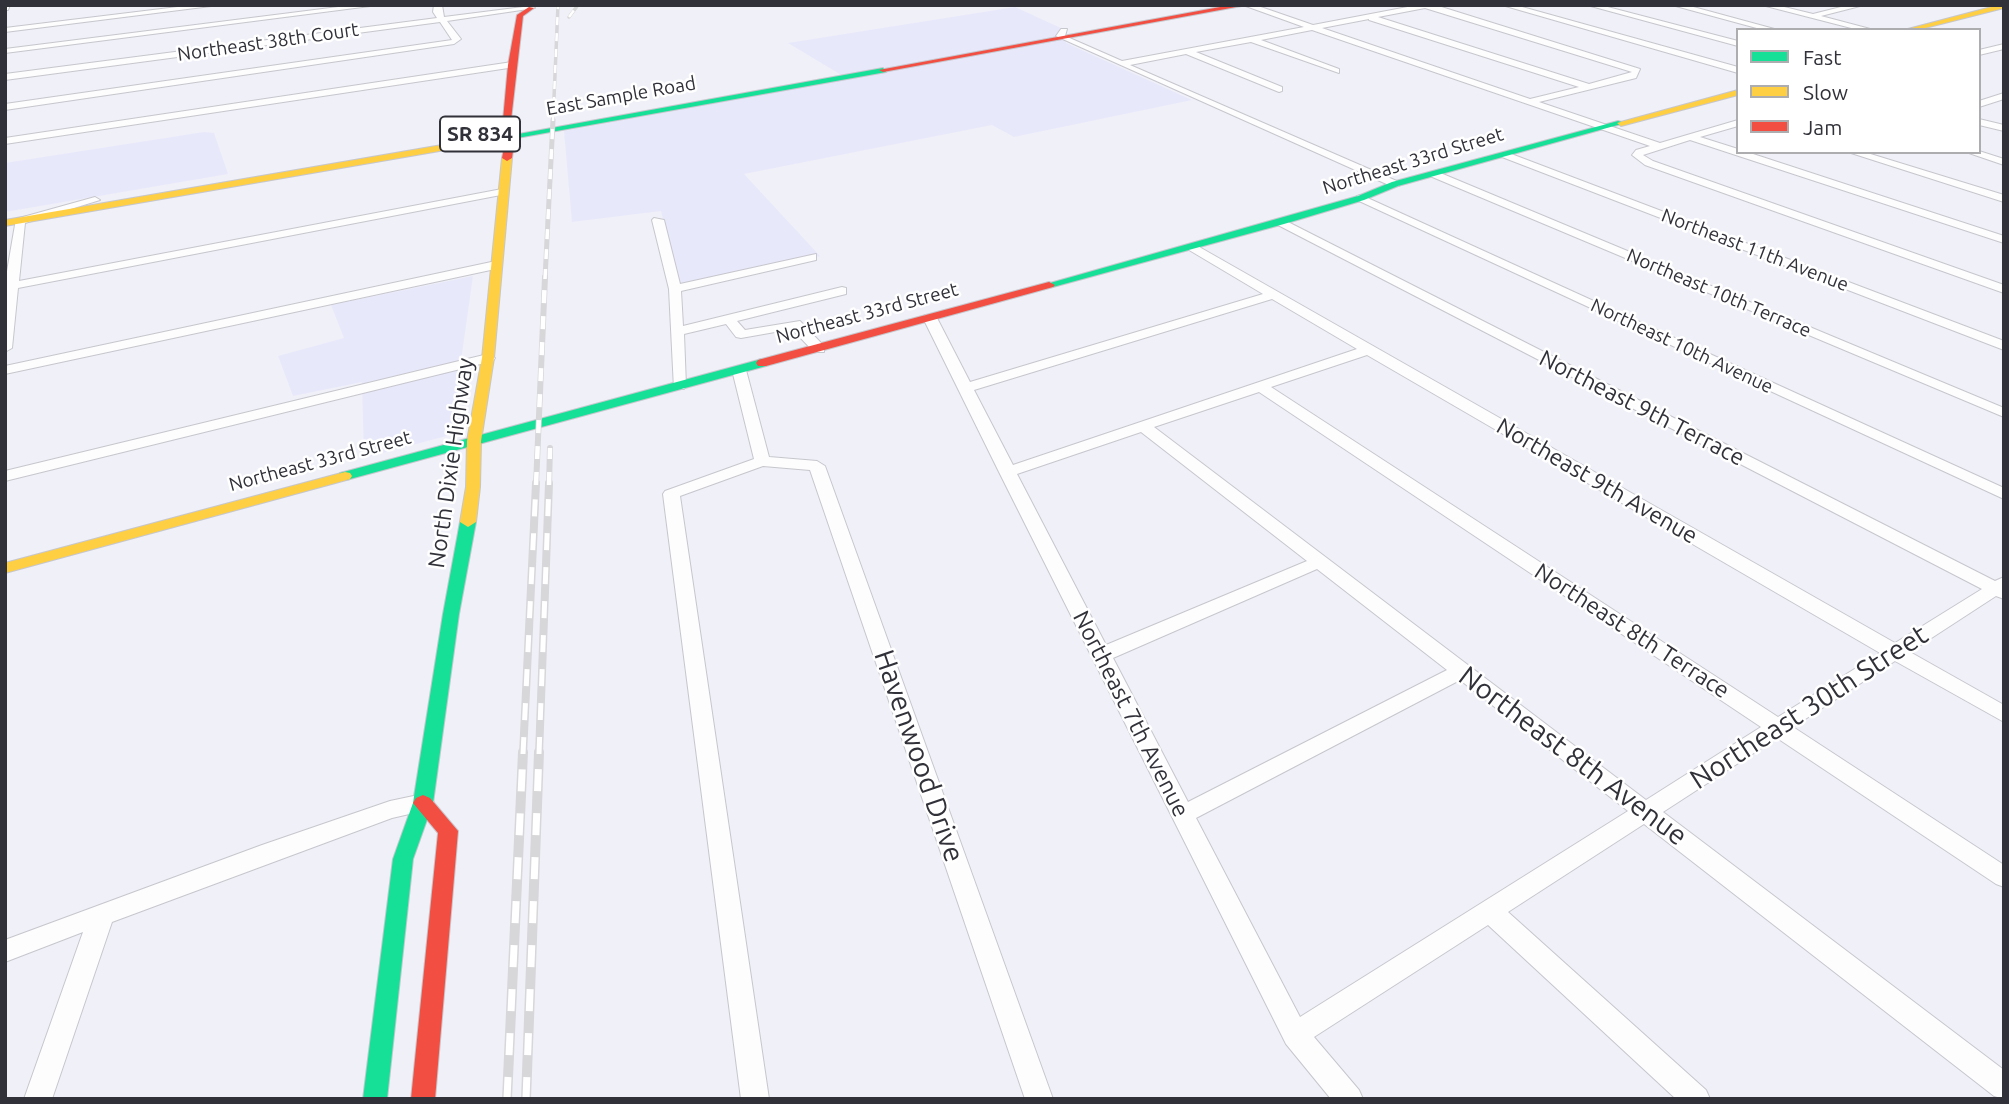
<!DOCTYPE html>
<html>
<head>
<meta charset="utf-8">
<style>
  body { margin:0 }
  #map { position:relative; width:2009px; height:1104px; overflow:hidden; background:#f0f0f8; font-family:Ubuntu,sans-serif }
  canvas { display:block }
  .frame { position:absolute; inset:0; border:7px solid #313139; pointer-events:none }
  .legend { position:absolute; left:1736px; top:28px; width:245px; height:126px; box-sizing:border-box; background:#fff; border:2px solid #adadb0; margin:0; padding:9px 12px; list-style:none; font-size:21px; color:#313139 }
  .legend li { display:flex; align-items:center; gap:14px; height:35px }
  .legend b { width:35px; border:2px solid #adadb0 }
</style>
</head>
<body>
<div id="map">
<canvas width="2009" height="1104"></canvas>
<div class="frame"></div>
<ul class="legend">
<li><b style="height:9px;background:#16e098"></b>Fast</li>
<li><b style="height:9px;background:#ffcf43"></b>Slow</li>
<li><b style="height:9px;background:#f24e42"></b>Jam</li>
</ul>
</div>
<script>
const ctx = document.querySelector('canvas').getContext('2d');
ctx.lineJoin = 'round';
function fillPath(path, color) { ctx.fillStyle = color; ctx.fill(path, 'evenodd'); }
const poly = rows => new Path2D(rows.map(r => 'M' + r).join(''));
function stroke(path, color, width, dash) { ctx.strokeStyle = color; ctx.lineWidth = width; ctx.lineCap = dash ? 'butt' : 'round'; ctx.setLineDash(dash || []); ctx.stroke(path); }
function label(font, color, halo, rows, align = 'center') {
  ctx.font = font + ' Ubuntu,sans-serif'; ctx.lineWidth = 5; ctx.setLineDash([]); ctx.textBaseline = 'middle'; ctx.strokeStyle = halo; ctx.fillStyle = color; for (const [text, x, y, turn = 0] of rows) {
    ctx.save(); ctx.translate(x, y); ctx.rotate((+turn || 0) * Math.PI / 180); ctx.textAlign = isNaN(turn) ? turn : align; if (halo) ctx.strokeText(text, 0, 0); ctx.fillText(text, 0, 0); ctx.restore();
  }
}
const built = poly([
  [1015,7,1063,29,1066,43,1192,100,1014,137,992,125,744,174,820,256,679,285,661,211,572,222,564,131,848,79,788,43],
  [204,132,214,133,228,174,5,212,5,163],
  [473,276,451,431,446,436,364,458,362,382,293,396,278,356,344,338,331,305]
]);
const street = poly([
  [5,5,10,5,8,10,5,10,5,5],
  [194,5,219,5,5,32,5,28,194,5],
  [354,5,378,5,5,53,5,49,354,5],
  [434,5,442,5,444,17,531,6,535,8,447,21,461,39,454,44,5,110,5,104,452,40,440,22,5,80,5,74,437,18,433,12,434,5],
  [1243,5,1255,5,1313,25,1418,5,1435,5,1640,69,1636,78,1539,102,1660,143,1738,120,1738,126,1700,137,1738,149,1738,152,1747,152,2004,236,2004,243,1690,140,1643,155,1653,161,2004,285,2004,293,1645,165,1632,155,1636,150,1650,146,1312,30,1261,40,1339,69,1339,73,1251,42,1196,52,1282,87,1282,91,1279,92,1186,54,1130,65,1399,182,1399,186,1391,186,1056,36,1061,29,1067,29,1065,36,1122,61,1304,27,1243,5],
  [1425,8,1632,72,1589,84,1378,17,1425,8],
  [1369,19,1369,20,1579,87,1530,99,1322,28,1369,19],
  [1502,5,1515,5,1738,67,1738,73,1502,5],
  [1587,5,1600,5,1738,41,1738,46,1587,5],
  [1672,5,1686,5,1778,30,1764,30,1672,5],
  [1762,5,1776,5,1813,14,1849,5,1864,5,1821,16,1874,30,1859,30,1762,5],
  [2004,44,2004,49,1979,55,1979,50,2004,44],
  [512,62,515,67,5,144,5,138,512,62],
  [2004,93,2004,99,1979,107,1979,101,2004,93],
  [1979,119,2004,125,2004,131,1979,125,1979,119],
  [1979,151,2004,159,2004,165,1966,152,1979,151],
  [1506,152,2004,341,2004,350,1502,157,1501,155,1506,152],
  [1848,152,1864,152,2004,195,2004,202,1848,152],
  [1430,172,1438,172,2004,408,2004,417,1430,176,1430,172],
  [502,189,506,190,506,194,18,288,12,348,5,352,5,283,16,219,95,197,100,200,25,223,19,281,502,189],
  [1361,195,2004,488,2004,499,1357,200,1357,196,1361,195],
  [654,218,664,220,680,284,816,254,816,260,681,291,683,326,842,287,846,288,846,294,737,321,745,330,800,321,824,346,824,352,814,352,792,329,741,338,736,337,726,324,684,334,686,386,684,389,674,389,669,289,652,220,654,218],
  [1276,220,1284,220,1995,581,2004,577,2004,599,1996,596,1910,652,2004,705,2004,722,1895,661,1793,727,2004,865,2004,887,1996,884,1777,738,1663,812,2004,1070,2004,1099,1994,1096,1644,824,1508,912,1706,1090,1710,1099,1676,1099,1488,925,1314,1037,1359,1090,1363,1099,1331,1099,1286,1044,999,472,923,318,925,315,935,315,937,318,970,382,1263,294,1184,247,1194,244,1895,643,1982,589,1276,224,1276,220],
  [1272,299,1357,349,1013,465,974,390,1272,299],
  [1367,355,1880,653,1778,717,1271,387,1367,355],
  [1259,392,1761,727,1646,800,1154,427,1259,392],
  [1141,432,1307,561,1106,645,1017,474,1141,432],
  [1317,569,1447,670,1188,802,1113,658,1317,569],
  [1460,680,1628,811,1300,1017,1196,818,1460,680],
  [496,261,500,262,500,268,5,374,5,366,496,261],
  [488,354,495,358,493,361,5,481,5,471,488,354],
  [739,366,746,370,769,457,817,461,825,466,1053,1099,1025,1099,810,470,763,466,680,496,769,1099,741,1099,663,494,665,491,754,459,732,370,739,366],
  [423,794,431,797,434,803,431,809,392,818,112,922,52,1099,24,1099,83,932,5,962,5,940,262,845,390,801,423,794]
]);
const fast = poly([
  [883,68,886,72,506,140,502,137,883,68],
  [1618,121,1625,123,1398,186,1364,200,1284,224,1053,287,1043,285,1358,196,1392,182,1618,121],
  [762,359,766,360,766,366,350,479,345,480,338,476,340,473,762,359],
  [468,517,476,522,459,614,433,803,413,859,387,1099,363,1099,393,859,413,803,443,614,460,522,468,517]
]);
const slow = poly([
  [1999,5,2004,5,2004,8,1917,30,1904,30,1999,5],
  [1738,90,1738,95,1621,126,1617,123,1738,90],
  [506,134,509,135,509,139,5,226,5,220,506,134],
  [507,155,512,158,494,358,481,441,480,487,476,522,468,527,460,522,466,487,467,441,482,358,502,158,507,155],
  [345,472,350,473,352,476,350,479,5,573,5,563,345,472]
]);
const jam = poly([
  [1231,5,1247,5,883,72,879,70,1231,5],
  [529,7,534,8,523,16,511,120,516,129,512,158,507,161,502,158,508,129,503,120,508,65,517,15,529,7],
  [1049,282,1055,285,1053,287,766,366,758,366,756,363,758,360,1049,282],
  [423,795,430,798,458,831,435,1099,411,1099,438,833,413,803,416,798,423,795]
]);
const railFar4 = poly([
  [569,17,578,5],
  [553,121,558,5]
]);
const railFar3 = poly([
  [545,279,553,120]
]);
const railFar2 = poly([
  [536,485,545,277],
  [549,485,550,448]
]);
const railFar1 = poly([
  [523,754,536,483],
  [539,754,549,483]
]);
const rail = poly([
  [507,1099,523,752],
  [526,1099,539,752]
]);
const farStreetnames = [
  ["Northeast 38th Court",268,42,-8],
  ["East Sample Road",621,96,-10],
  ["Northeast 33rd Street",1413,161,-17],
  ["Northeast 11th Avenue",1755,250,21],
  ["Northeast 10th Terrace",1719,293,23],
  ["Northeast 33rd Street",867,313,-15],
  ["Northeast 10th Avenue",1682,346,25],
  ["Northeast 33rd Street",320,461,-15]
];
const shields = [
  [480,134,80]
];
const shieldNames = [
  ["SR 834",480,134]
];
const streetNames = [
  ["Northeast 9th Terrace",1642,408,27],
  ["North Dixie Highway",451,463,-82],
  ["Northeast 9th Avenue",1597,481,30],
  ["Northeast 8th Terrace",1632,631,33],
  ["Northeast 7th Avenue",1131,714,63]
];
const nearStreetnames = [
  ["Northeast 30th Street",1809,707,-33],
  ["Havenwood Drive",919,756,71],
  ["Northeast 8th Avenue",1573,756,37]
];
fillPath(built, '#e8e8fb');
stroke(street, '#c6c6cd', 2);
stroke(fast, '#c6c6cd', 2);
stroke(slow, '#c6c6cd', 2);
stroke(jam, '#c6c6cd', 2);
fillPath(street, '#fdfdfe');
fillPath(fast, '#16e098');
fillPath(slow, '#ffcf43');
fillPath(jam, '#f24e42');
stroke(railFar4, '#d7d7d9', 3.5);
stroke(railFar3, '#d7d7d9', 5);
stroke(railFar2, '#d7d7d9', 6);
stroke(railFar1, '#d7d7d9', 8);
stroke(rail, '#d7d7d9', 10);
stroke(railFar4, '#fff', 2.5, [8]);
stroke(railFar3, '#fff', 3.5, [10]);
stroke(railFar2, '#fff', 4.5, [13]);
stroke(railFar1, '#fff', 5, [17]);
stroke(rail, '#fff', 7, [22]);
label('19px', '#313139', '#fff', farStreetnames);
for (const [x, y, w] of shields) { const box = new Path2D(); box.roundRect(x - w / 2, y - 17.5, w, 35, 5); ctx.fillStyle = '#fff'; ctx.fill(box); stroke(box, '#313139', 2); }
label('bold 21px', '#313139', null, shieldNames);
label('23px', '#313139', '#fff', streetNames);
label('28px', '#313139', '#fff', nearStreetnames);
</script>
</body>
</html>
